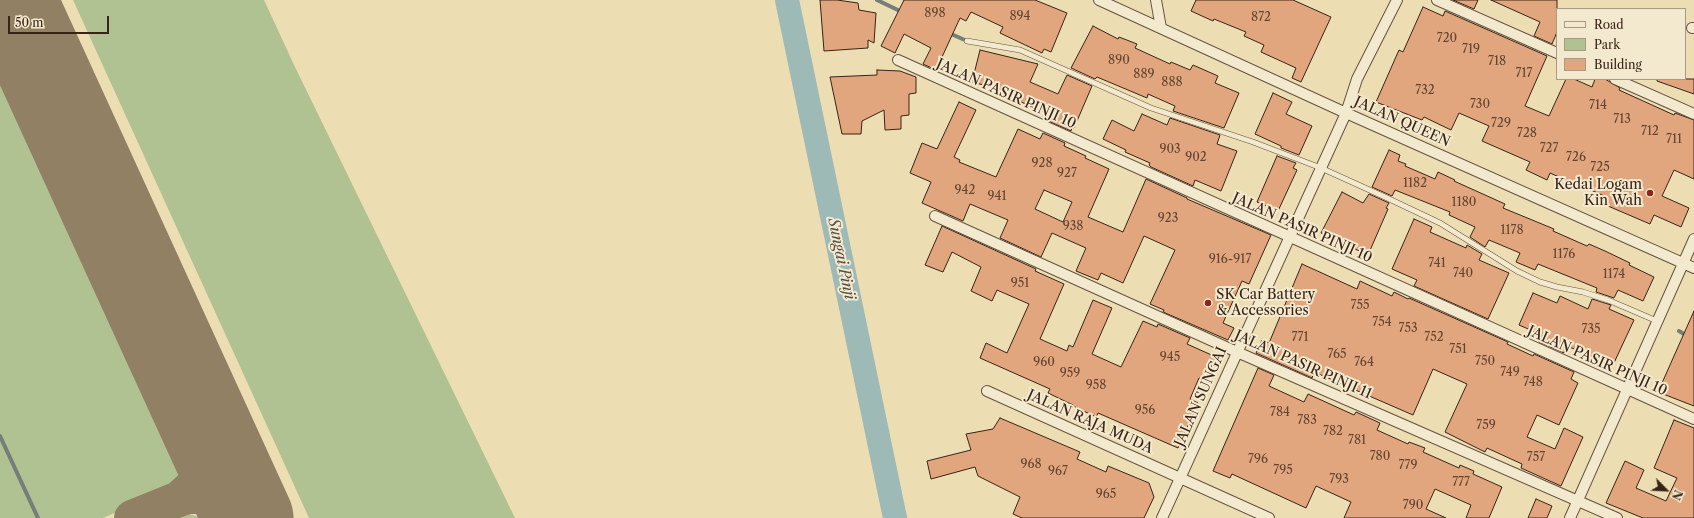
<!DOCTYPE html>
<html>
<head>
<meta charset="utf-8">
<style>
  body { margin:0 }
  #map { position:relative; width:1694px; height:518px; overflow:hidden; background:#ecddb3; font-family:"Libre Caslon Text",serif }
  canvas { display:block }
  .legend { position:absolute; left:1556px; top:8px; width:130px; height:72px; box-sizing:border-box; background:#f3e9ce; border:1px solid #a89a85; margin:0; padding:5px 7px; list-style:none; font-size:12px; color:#382317 }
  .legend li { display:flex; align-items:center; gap:8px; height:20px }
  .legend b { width:20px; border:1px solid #a89a85 }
  .north { position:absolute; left:1646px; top:470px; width:40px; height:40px; -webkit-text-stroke:3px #f3e9ce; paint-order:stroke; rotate:114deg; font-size:11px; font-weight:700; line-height:16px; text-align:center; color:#382317 }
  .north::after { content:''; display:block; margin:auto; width:14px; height:18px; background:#382317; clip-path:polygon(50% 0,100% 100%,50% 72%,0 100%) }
  .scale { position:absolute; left:8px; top:16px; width:101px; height:18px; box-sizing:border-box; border:2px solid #382317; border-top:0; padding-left:5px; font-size:12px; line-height:14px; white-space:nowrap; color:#382317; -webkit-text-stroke:3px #f3e9ce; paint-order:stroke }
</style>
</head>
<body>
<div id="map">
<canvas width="1694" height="518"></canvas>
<ul class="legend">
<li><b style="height:5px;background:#f3e9ce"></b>Road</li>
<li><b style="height:11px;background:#b1c292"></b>Park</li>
<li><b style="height:11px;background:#e1a67e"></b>Building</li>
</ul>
<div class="north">N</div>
<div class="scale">50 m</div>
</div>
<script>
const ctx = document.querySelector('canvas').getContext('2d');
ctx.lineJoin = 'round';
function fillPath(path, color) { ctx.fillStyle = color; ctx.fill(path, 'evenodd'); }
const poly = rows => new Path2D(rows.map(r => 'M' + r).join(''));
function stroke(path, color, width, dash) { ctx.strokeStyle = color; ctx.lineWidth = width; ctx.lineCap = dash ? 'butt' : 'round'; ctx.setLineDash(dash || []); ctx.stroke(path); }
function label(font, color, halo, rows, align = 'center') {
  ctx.font = font + ' "Libre Caslon Text",serif'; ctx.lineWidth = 4; ctx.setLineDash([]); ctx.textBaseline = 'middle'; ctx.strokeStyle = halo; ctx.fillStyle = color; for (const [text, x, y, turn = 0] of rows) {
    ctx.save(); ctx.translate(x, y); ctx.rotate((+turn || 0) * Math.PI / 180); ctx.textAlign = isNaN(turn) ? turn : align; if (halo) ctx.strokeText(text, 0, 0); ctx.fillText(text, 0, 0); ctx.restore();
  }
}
const green = poly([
  [73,0,264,0,295,67,515,518,309,518],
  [0,72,184,473,181,482,171,489,103,518,0,518],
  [182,514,193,515,203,518,165,518]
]);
const stream = poly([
  [877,0,902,12],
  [949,33,967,41],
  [1679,331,1694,340],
  [0,436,38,518]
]);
const river = poly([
  [787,0,895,518]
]);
const taxiway = poly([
  [179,499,192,487,202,470,206,458,207,442,205,423],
  [132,518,179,499,189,496,202,496,224,503,233,508,244,518]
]);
const runway = poly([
  [11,0,248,518]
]);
const building = poly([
  [820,0,837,0,858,3,859,10,876,13,874,43,868,40,868,48,824,51,820,0],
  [904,0,1035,0,1067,13,1051,52,1044,49,1042,53,1000,33,1003,27,971,12,966,21,960,18,936,70,923,64,931,48,904,34,895,53,881,46,904,0],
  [1196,0,1293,0,1331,17,1301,82,1292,78,1296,68,1261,52,1264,45,1244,36,1246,32,1214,19,1213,21,1191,11,1196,0],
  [1453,0,1478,0,1474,9,1453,0],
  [1491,0,1557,0,1557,32,1552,44,1534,36,1540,22,1491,0],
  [1423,7,1443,16,1445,11,1547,56,1525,106,1549,116,1566,79,1574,79,1592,87,1595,79,1605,79,1620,88,1619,90,1674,115,1675,113,1694,120,1694,179,1674,170,1662,196,1689,208,1681,227,1654,215,1650,224,1601,203,1604,196,1578,184,1577,185,1550,173,1547,180,1526,170,1530,162,1482,141,1489,126,1459,113,1451,130,1424,117,1422,120,1376,102,1399,50,1403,52,1423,7],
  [1093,26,1118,39,1119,37,1137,44,1135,48,1170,64,1171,62,1190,70,1193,65,1218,76,1215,83,1239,93,1224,128,1173,111,1175,106,1148,94,1147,98,1097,77,1095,79,1071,68,1093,26],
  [980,50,1038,64,1030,82,1058,94,1067,75,1092,86,1074,128,1072,127,1071,131,1048,121,1050,118,1047,117,1048,114,1001,93,1003,90,972,82,980,50],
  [877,70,900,71,916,77,916,93,909,94,909,115,901,116,901,129,885,130,884,110,862,121,861,134,842,134,830,77,877,75,877,70],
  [1657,79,1694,79,1694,94,1657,81,1657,79],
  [1273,93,1292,102,1286,114,1312,126,1299,155,1281,148,1281,146,1255,134,1273,93],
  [959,102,976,110,954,157,960,160,959,162,996,177,1018,129,1040,139,1043,133,1065,143,1064,146,1086,156,1085,158,1109,169,1088,217,1123,232,1146,179,1187,198,1187,199,1271,235,1249,284,1242,281,1223,323,1234,328,1228,340,1163,312,1164,310,1150,304,1175,250,1144,236,1123,283,1101,273,1098,280,1076,271,1086,248,1052,233,1041,257,1000,238,1008,220,970,204,963,221,922,203,931,182,910,173,922,143,937,149,959,102],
  [1044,190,1072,202,1063,222,1035,209,1044,190],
  [1142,114,1167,125,1170,118,1220,135,1217,144,1237,151,1221,191,1195,180,1193,186,1151,167,1149,165,1150,163,1125,152,1126,150,1103,139,1112,120,1134,131,1142,114],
  [1389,150,1400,155,1398,161,1406,164,1405,166,1435,179,1438,172,1455,180,1454,181,1505,204,1503,208,1554,229,1553,231,1587,246,1589,244,1605,251,1630,263,1629,265,1654,277,1643,301,1618,290,1614,298,1596,292,1597,288,1538,264,1535,270,1516,262,1520,253,1489,240,1485,247,1470,237,1475,227,1449,215,1450,212,1395,190,1392,196,1372,187,1389,150],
  [1277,156,1296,163,1293,168,1297,170,1278,211,1257,202,1277,156],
  [1342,192,1363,203,1369,194,1389,203,1386,208,1388,209,1368,255,1321,233,1342,192],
  [1414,219,1432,227,1430,232,1466,248,1467,245,1482,254,1479,260,1509,273,1488,319,1414,286,1417,280,1392,269,1414,219],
  [942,226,1036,269,1035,271,1064,284,1040,339,1067,351,1069,345,1073,347,1093,300,1112,308,1092,354,1121,367,1143,321,1157,327,1158,324,1190,338,1187,344,1216,357,1205,380,1199,378,1190,399,1198,403,1178,448,1098,413,1096,417,1073,406,1073,405,1048,393,1050,389,980,358,986,343,1007,353,1029,304,997,290,992,301,971,291,981,267,952,252,943,272,925,265,942,226],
  [1302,264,1357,289,1360,281,1392,296,1394,292,1408,299,1409,298,1508,342,1507,344,1533,356,1534,354,1574,372,1571,379,1578,383,1559,425,1537,415,1527,437,1555,449,1564,428,1583,437,1561,486,1521,468,1522,464,1487,448,1485,452,1445,432,1467,384,1433,369,1413,415,1314,372,1312,378,1256,353,1262,340,1269,343,1302,264],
  [1533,293,1557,303,1560,296,1588,309,1592,299,1611,305,1609,309,1634,320,1613,365,1567,346,1564,353,1539,342,1542,335,1519,325,1533,293],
  [1694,311,1694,406,1658,392,1694,311],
  [1258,368,1274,375,1269,386,1304,402,1308,394,1354,415,1356,412,1380,423,1377,430,1408,444,1409,442,1425,448,1423,452,1459,468,1460,465,1474,471,1473,474,1502,487,1489,518,1466,518,1471,505,1435,489,1426,509,1446,518,1344,518,1351,502,1316,486,1306,508,1232,474,1230,478,1213,471,1258,368],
  [1000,418,1080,452,1077,459,1106,472,1108,466,1149,483,1154,497,1144,518,1022,518,1013,514,1020,497,978,476,975,467,931,479,927,461,971,450,966,434,993,429,1000,418],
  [1674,420,1694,428,1694,518,1643,518,1606,503,1625,461,1644,470,1636,488,1666,501,1677,478,1654,468,1674,420],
  [1536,499,1552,506,1547,518,1528,518,1536,499]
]);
const service = poly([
  [967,41,1020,50,1151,108,1253,142,1321,168,1385,197,1440,223,1517,271,1540,282,1557,287,1583,292,1608,300,1657,321]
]);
const minor = poly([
  [1099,0,1346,113,1694,268],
  [1156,0,1161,28],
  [1437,0,1557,53],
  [1692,28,1694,28],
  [898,60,1694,419],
  [1615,79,1694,114],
  [935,216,1237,352,1617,518],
  [987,391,1269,518],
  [1162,518,1346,113,1357,79,1397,0],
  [1570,518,1694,239]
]);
const markers = [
  [1650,193,4,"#8f2418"],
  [1208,303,4,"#8f2418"]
];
const numberNames = [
  ["898",935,14],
  ["894",1020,17],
  ["872",1261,18],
  ["720",1447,39],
  ["719",1471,50],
  ["890",1119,61],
  ["718",1497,62],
  ["717",1524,74],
  ["889",1144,75],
  ["888",1172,83],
  ["732",1425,91],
  ["730",1480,105],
  ["714",1598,106],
  ["713",1622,120],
  ["729",1501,124],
  ["712",1650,132],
  ["728",1527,134],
  ["711",1674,140],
  ["727",1549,149],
  ["903",1170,150],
  ["902",1196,158],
  ["726",1576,158],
  ["928",1042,164],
  ["725",1600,168],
  ["927",1067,174],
  ["1182",1415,184],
  ["942",965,191],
  ["941",997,197],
  ["1180",1464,203],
  ["923",1168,219],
  ["938",1073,227],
  ["1178",1512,231],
  ["1176",1564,255],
  ["916-917",1230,260],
  ["741",1437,264],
  ["740",1463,274],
  ["1174",1614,275],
  ["951",1020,284],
  ["755",1360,306],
  ["754",1382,323],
  ["753",1408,329],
  ["735",1591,330],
  ["771",1300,338],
  ["752",1434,338],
  ["751",1458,350],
  ["765",1337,355],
  ["945",1170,358],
  ["750",1485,362],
  ["960",1044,363],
  ["764",1364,363],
  ["749",1510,373],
  ["959",1070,374],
  ["748",1533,383],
  ["958",1096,386],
  ["956",1145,411],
  ["784",1280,413],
  ["783",1307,421],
  ["759",1486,426],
  ["782",1333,432],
  ["781",1357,441],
  ["780",1380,457],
  ["757",1536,458],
  ["796",1258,460],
  ["968",1031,465],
  ["779",1408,466],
  ["795",1283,471],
  ["967",1058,472],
  ["793",1339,480],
  ["777",1461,483],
  ["965",1106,495],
  ["790",1413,506]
];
const streetNames = [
  ["JALAN PASIR PINJI 10",1006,94,24],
  ["JALAN QUEEN",1402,122,24],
  ["JALAN PASIR PINJI 10",1302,228,24],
  ["JALAN PASIR PINJI 10",1597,361,24],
  ["JALAN PASIR PINJI 11",1303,365,24],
  ["JALAN SUNGAI",1201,397,-66],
  ["JALAN RAJA MUDA",1090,422,24]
];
const poiNames = [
  ["Kedai Logam",1642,185],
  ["Kin Wah",1642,201],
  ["SK Car Battery",1216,295,"left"],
  ["& Accessories",1216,311,"left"]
];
const waterNames = [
  ["Sungai Pinji",841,259,78]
];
fillPath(green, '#b1c292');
stroke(stream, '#757e77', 4);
stroke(river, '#9dbab7', 24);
stroke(taxiway, '#928065', 36);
stroke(runway, '#928065', 91);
fillPath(building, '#e1a67e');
stroke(building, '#382317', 1);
stroke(service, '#65523e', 6);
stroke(minor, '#65523e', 12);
stroke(service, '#f3e9ce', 5);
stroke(minor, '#f3e9ce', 10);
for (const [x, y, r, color] of markers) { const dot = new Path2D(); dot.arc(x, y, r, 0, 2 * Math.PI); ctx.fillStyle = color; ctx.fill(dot); stroke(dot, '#f3e9ce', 1.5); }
label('12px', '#624431', null, numberNames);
label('14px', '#382317', '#f3e9ce', streetNames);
label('14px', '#382317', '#f3e9ce', poiNames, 'right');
label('italic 15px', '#565047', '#f3e9ce', waterNames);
</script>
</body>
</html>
